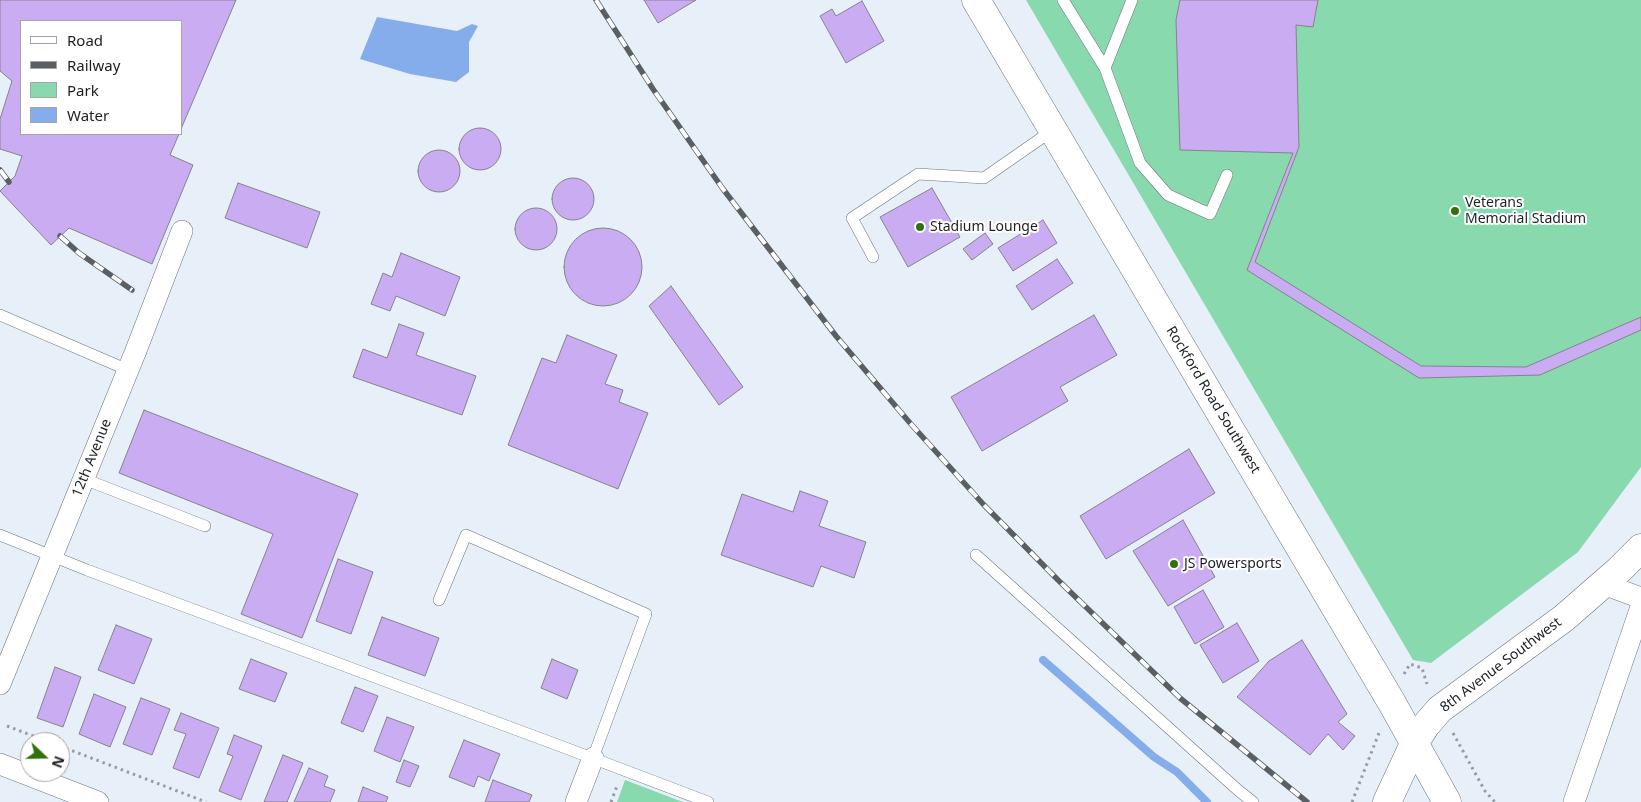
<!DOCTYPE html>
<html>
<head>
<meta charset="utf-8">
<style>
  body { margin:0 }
  #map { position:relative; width:1641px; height:802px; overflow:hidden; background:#e7f0f9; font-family:"Noto Sans",sans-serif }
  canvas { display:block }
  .legend { position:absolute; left:20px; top:20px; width:162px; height:115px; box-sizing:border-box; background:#fff; border:1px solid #a4a5a7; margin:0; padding:6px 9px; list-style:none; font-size:15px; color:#1c1f23 }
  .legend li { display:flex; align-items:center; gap:10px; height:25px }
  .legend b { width:25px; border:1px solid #a4a5a7 }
  .north { position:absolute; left:20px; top:732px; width:50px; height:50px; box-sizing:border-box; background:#fff; border:1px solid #a4a5a7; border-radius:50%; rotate:111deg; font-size:14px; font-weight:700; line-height:20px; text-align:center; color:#1c1f23 }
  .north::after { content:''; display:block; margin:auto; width:18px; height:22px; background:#32720b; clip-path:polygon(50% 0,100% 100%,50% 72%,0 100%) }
</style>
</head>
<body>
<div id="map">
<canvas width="1641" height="802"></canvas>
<ul class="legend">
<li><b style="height:6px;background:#fff"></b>Road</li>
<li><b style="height:6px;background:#5a5f64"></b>Railway</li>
<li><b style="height:14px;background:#88d9ae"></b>Park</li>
<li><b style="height:14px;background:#85aceb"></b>Water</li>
</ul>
<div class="north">N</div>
</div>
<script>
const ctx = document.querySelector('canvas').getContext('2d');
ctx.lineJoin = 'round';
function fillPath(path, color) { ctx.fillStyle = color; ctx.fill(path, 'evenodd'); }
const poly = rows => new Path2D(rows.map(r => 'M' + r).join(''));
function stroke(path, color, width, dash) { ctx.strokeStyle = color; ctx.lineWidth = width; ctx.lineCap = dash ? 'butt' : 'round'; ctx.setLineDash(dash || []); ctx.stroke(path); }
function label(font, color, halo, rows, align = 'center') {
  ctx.font = font + ' "Noto Sans",sans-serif'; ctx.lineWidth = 4; ctx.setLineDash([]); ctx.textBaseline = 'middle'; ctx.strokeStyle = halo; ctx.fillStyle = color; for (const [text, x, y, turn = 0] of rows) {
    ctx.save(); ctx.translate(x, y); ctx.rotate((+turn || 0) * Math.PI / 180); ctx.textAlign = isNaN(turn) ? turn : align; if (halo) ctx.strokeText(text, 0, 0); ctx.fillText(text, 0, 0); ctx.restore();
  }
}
const green = poly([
  [1026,0,1641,0,1641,467,1578,552,1431,663,1413,660],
  [625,780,683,802,617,802]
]);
const water = poly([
  [377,17,457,31,472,24,478,26,469,42,469,72,456,82,410,74,360,59]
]);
const stream = poly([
  [1043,660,1154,757,1177,772,1207,802]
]);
const building = poly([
  [0,0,236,0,181,129,181,21,21,21,21,134,179,134,170,155,193,165,152,264,69,228,51,245,0,191,15,176,22,156,0,149,0,119,12,81,0,71,0,0],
  [644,0,696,0,658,23,644,0],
  [1180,0,1318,0,1313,27,1296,25,1299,147,1255,262,1421,366,1526,367,1641,317,1641,330,1540,375,1419,378,1247,270,1293,153,1180,150,1176,20,1180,0],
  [862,1,884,41,846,63,820,16,832,9,836,16,862,1],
  '459 149a21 21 0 1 1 42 0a21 21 0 1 1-42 0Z',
  '418 171a21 21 0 1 1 42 0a21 21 0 1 1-42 0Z',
  '552 199a21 21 0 1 1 42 0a21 21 0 1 1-42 0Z',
  [238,183,320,212,307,248,225,218,238,183],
  [932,188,960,237,908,267,880,217,932,188],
  '515 229a21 21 0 1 1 42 0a21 21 0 1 1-42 0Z',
  [1043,220,1057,243,1013,271,998,248,1043,220],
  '564 267a39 39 0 1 1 78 0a39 39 0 1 1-78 0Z',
  [985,233,993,244,972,260,963,249,985,233],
  [401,253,460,277,445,316,396,296,390,311,371,304,383,273,392,277,401,253],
  [1057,259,1073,283,1032,310,1016,286,1057,259],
  [671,286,743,387,719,405,649,306,671,286],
  [1094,315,1117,355,1060,387,1068,401,982,451,951,397,1094,315],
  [399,324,424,333,416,355,476,376,462,415,353,377,363,349,387,358,399,324],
  [567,335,617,355,605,384,623,390,619,402,648,413,618,489,508,445,542,358,556,363,567,335],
  [144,410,358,494,302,638,241,614,273,534,119,473,144,410],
  [1189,449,1215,493,1106,559,1080,516,1189,449],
  [800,491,828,501,819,526,866,542,854,578,821,566,813,587,721,555,742,494,793,512,800,491],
  [1183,520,1215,577,1168,606,1133,551,1183,520],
  [338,559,373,572,351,634,316,621,338,559],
  [1203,590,1224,627,1195,644,1174,607,1203,590],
  [382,617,439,638,425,676,368,655,382,617],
  [1237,623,1259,661,1223,683,1200,645,1237,623],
  [116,625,152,639,134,684,98,670,116,625],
  [1302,640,1347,714,1338,722,1355,736,1343,750,1328,734,1310,755,1237,697,1269,661,1302,640],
  [251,659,287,673,275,702,239,689,251,659],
  [552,659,578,670,567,699,541,688,552,659],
  [55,667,81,677,63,727,37,718,55,667],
  [355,687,378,696,363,732,341,723,355,687],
  [94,694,126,707,110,747,79,734,94,694],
  [141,698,170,709,152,755,123,744,141,698],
  [181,713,219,728,199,778,173,768,186,734,174,730,181,713],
  [387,717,414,727,400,762,374,751,387,717],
  [234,735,262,746,241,800,219,791,233,756,227,754,234,735],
  [464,740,500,754,489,781,478,776,474,787,449,777,464,740],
  [283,755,303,763,287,802,264,802,283,755],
  [404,760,419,766,410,787,396,782,404,760],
  [309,768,328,776,324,786,335,790,330,802,294,802,309,768],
  [493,780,532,795,529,802,485,802,493,780],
  [363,787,388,797,386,802,358,802,363,787]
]);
const path = poly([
  [1404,674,1410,664,1422,668,1427,684],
  [7,726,49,742],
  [1453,733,1485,791,1495,802],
  [60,746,206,802],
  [611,802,617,786],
  [1352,802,1379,733]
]);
const lane = poly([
  [1063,0,1105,68,1132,0],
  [1105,68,1140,163,1168,195,1210,214,1227,175],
  [873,257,852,218,918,174,984,178,1053,130],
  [0,315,128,370],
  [84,479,205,526],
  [0,535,87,570,563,747,708,802],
  [976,555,1239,791,1253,802],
  [439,600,466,535,646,614,593,758]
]);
const street = poly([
  [1603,584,1641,598],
  [0,684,135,353,182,231],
  [0,764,98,802],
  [576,802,593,758],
  [1574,802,1641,607]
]);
const secondary = poly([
  [976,0,1392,703,1447,802],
  [1387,802,1415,742,1426,725,1440,709,1564,618,1619,570,1641,548]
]);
const rail = poly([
  [596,0,653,89,723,189,836,336,910,423,984,505,1058,580,1180,698,1307,802],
  [0,170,9,182],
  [60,236,79,253,132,290]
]);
const markers = [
  [1455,211,5,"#32720b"],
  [920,227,5,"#32720b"],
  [1174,564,5,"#32720b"]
];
const poiNames = [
  ["Veterans",1465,203],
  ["Memorial Stadium",1465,219],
  ["Stadium Lounge",930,227],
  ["JS Powersports",1184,564]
];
const streetNames = [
  ["Rockford Road Southwest",1213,400,59],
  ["12th Avenue",92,458,-68],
  ["8th Avenue Southwest",1501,665,-37]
];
fillPath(green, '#88d9ae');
fillPath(water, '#85aceb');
stroke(stream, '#85aceb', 8);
fillPath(building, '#caacf2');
stroke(building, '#86828c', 1);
stroke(lane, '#6c737b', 12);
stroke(street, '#6c737b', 22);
stroke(secondary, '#6c737b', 29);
stroke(path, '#969ca3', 3, [2.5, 4]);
stroke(lane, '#fff', 11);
stroke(street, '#fff', 21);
stroke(secondary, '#fff', 28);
stroke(rail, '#5a5f64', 5.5);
stroke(rail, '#fff', 4, [11]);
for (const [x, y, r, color] of markers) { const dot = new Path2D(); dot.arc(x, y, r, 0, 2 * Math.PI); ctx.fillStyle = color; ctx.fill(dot); stroke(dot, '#fff', 2); }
label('14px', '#1c1f23', '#fff', poiNames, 'left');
label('14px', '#1c1f23', '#fff', streetNames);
</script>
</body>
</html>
